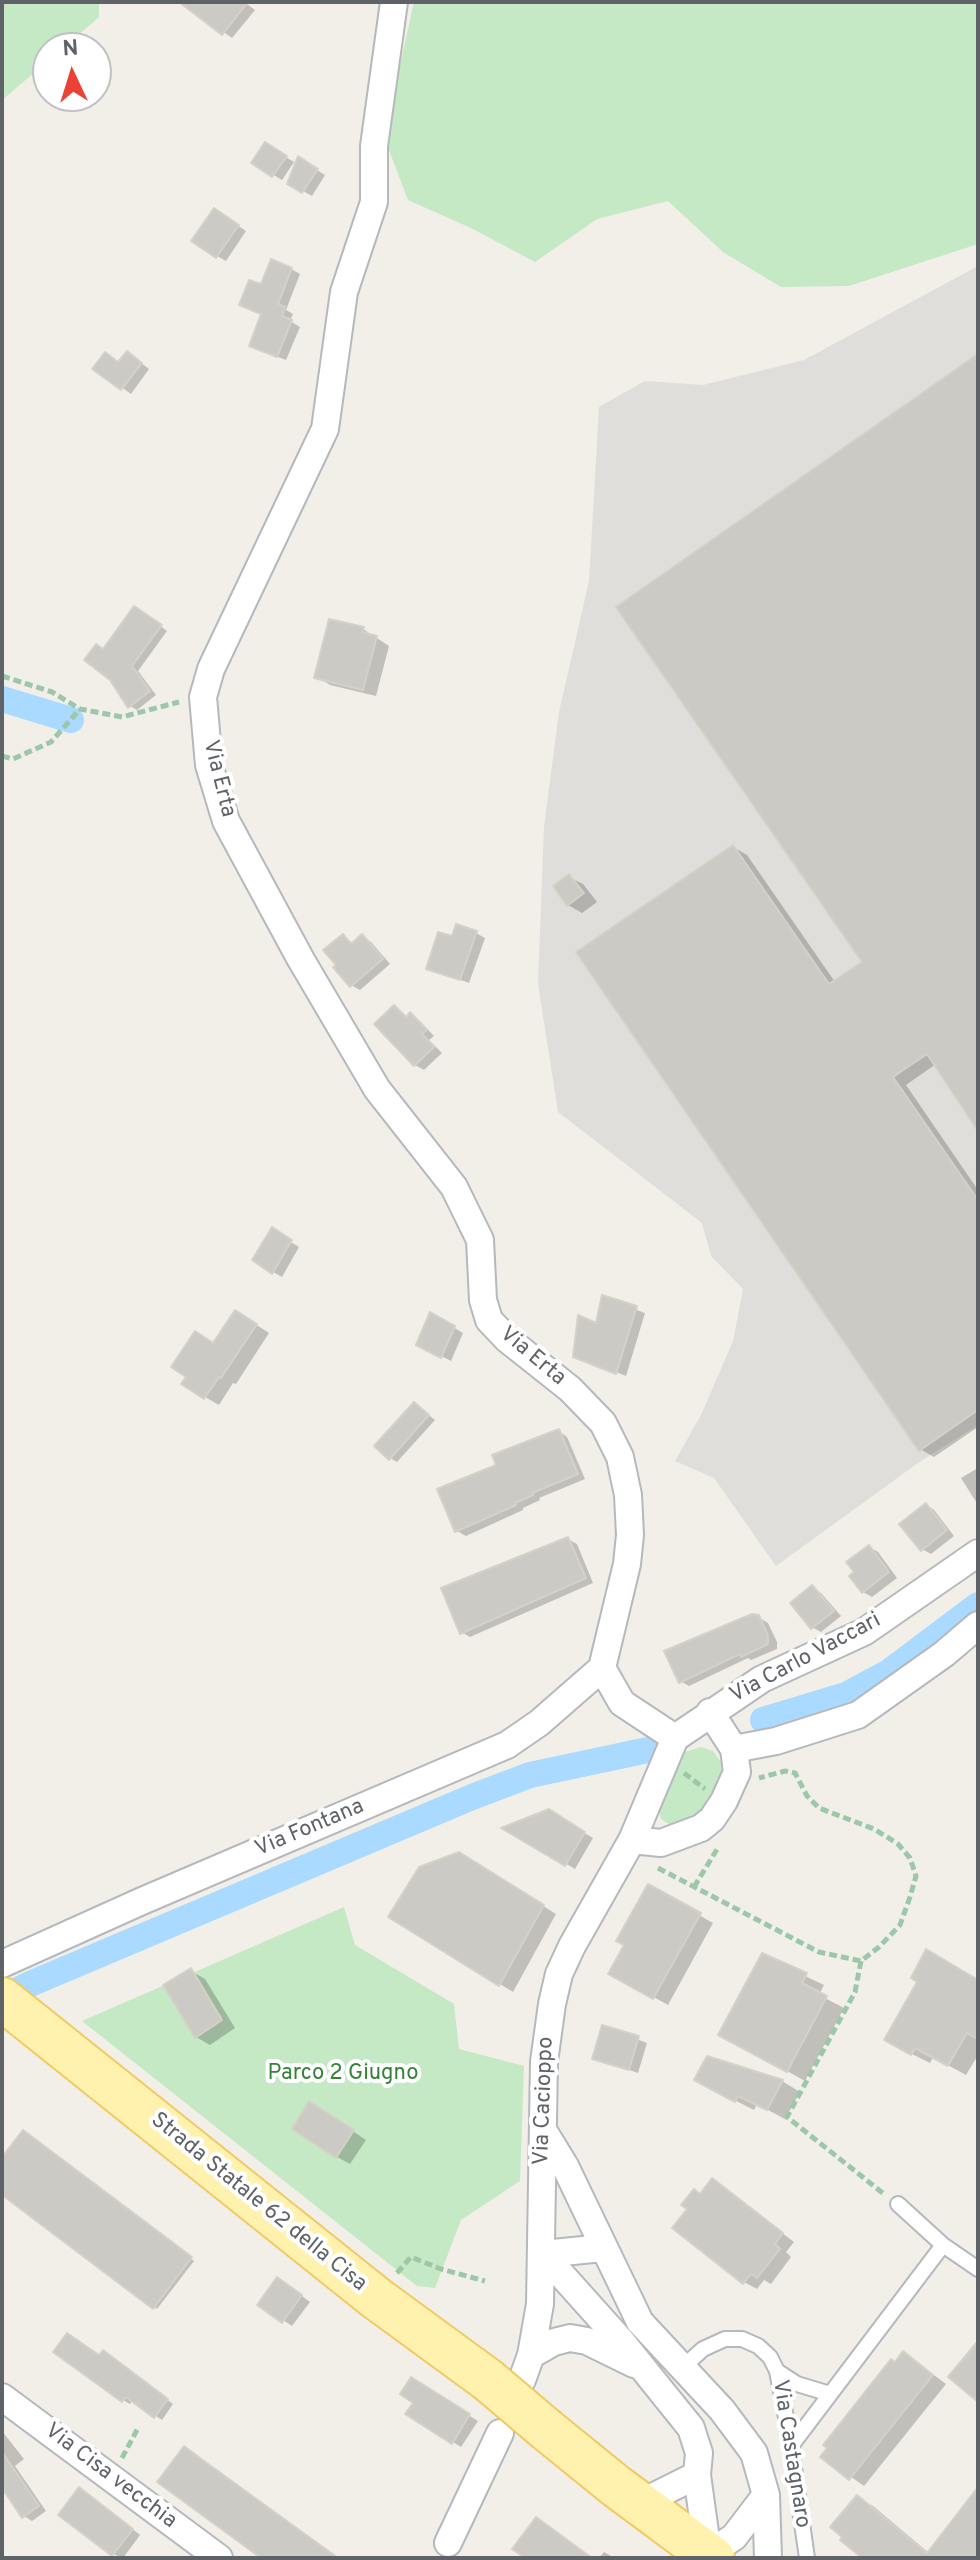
<!DOCTYPE html>
<html>
<head>
<meta charset="utf-8">
<style>
  body { margin:0 }
  #map { position:relative; width:980px; height:2560px; overflow:hidden; background:#f1efe8; font-family:Overpass,sans-serif }
  canvas { display:block }
  .frame { position:absolute; inset:0; border:4px solid #5f6368; pointer-events:none }
  .north { position:absolute; left:32px; top:32px; width:80px; height:80px; box-sizing:border-box; background:#fff; border:2px solid #bfc1c3; border-radius:50%; rotate:356deg; font-size:22px; font-weight:700; line-height:32px; text-align:center; color:#5f6368 }
  .north::after { content:''; display:block; margin:auto; width:28px; height:36px; background:#ea4335; clip-path:polygon(50% 0,100% 100%,50% 72%,0 100%) }
</style>
</head>
<body>
<div id="map">
<canvas width="980" height="2560"></canvas>
<div class="frame"></div>
<div class="north">N</div>
</div>
<script>
const ctx = document.querySelector('canvas').getContext('2d');
ctx.lineJoin = 'round';
function fillPath(path, color) { ctx.fillStyle = color; ctx.fill(path, 'evenodd'); }
const poly = rows => new Path2D(rows.map(r => 'M' + r).join(''));
function stroke(path, color, width, dash) { ctx.strokeStyle = color; ctx.lineWidth = width; ctx.lineCap = dash ? 'butt' : 'round'; ctx.setLineDash(dash || []); ctx.stroke(path); }
function label(font, color, halo, rows, align = 'center') {
  ctx.font = font + ' Overpass,sans-serif'; ctx.lineWidth = 8; ctx.setLineDash([]); ctx.textBaseline = 'middle'; ctx.strokeStyle = halo; ctx.fillStyle = color; for (const [text, x, y, turn = 0] of rows) {
    ctx.save(); ctx.translate(x, y); ctx.rotate((+turn || 0) * Math.PI / 180); ctx.textAlign = isNaN(turn) ? turn : align; if (halo) ctx.strokeText(text, 0, 0); ctx.fillText(text, 0, 0); ctx.restore();
  }
}
const industrial = poly([
  [978,266,978,1425,918,1463,776,1566,714,1478,675,1461,701,1415,733,1341,743,1289,711,1256,702,1223,558,1112,538,984,544,827,559,712,589,581,599,407,645,381,703,385,804,360]
]);
const green = poly([
  [2,2,99,2,99,17,63,48,48,48,48,61,2,100],
  [414,2,978,2,978,244,849,286,781,287,723,252,668,201,597,219,535,262,471,228,408,200,384,137],
  [701,1747,713,1751,721,1762,722,1781,718,1798,685,1825,670,1825,661,1819,658,1806,685,1752],
  [344,1907,355,1945,454,2004,459,2049,524,2066,520,2181,461,2220,435,2288,417,2286,82,2021]
]);
const shadow = poly([
  [200,2,244,2,255,10,232,38,193,10],
  [266,145,294,162,282,180,254,163],
  [299,159,325,175,312,196,289,183],
  [223,216,246,231,226,261,217,256],
  [291,269,300,274,286,310,293,314,290,321,300,327,286,360,260,350,263,314],
  [978,358,978,1128,936,1064,906,1085,978,1190,978,1427,934,1457,920,1449,733,847,747,855,835,982,865,962],
  [136,359,149,369,131,394,95,368],
  [142,612,167,631,138,671,156,695,137,710,130,706,112,678,104,651],
  [363,629,389,646,376,696,330,685,317,677],
  [569,877,583,884,597,902,582,913,568,905],
  [476,933,485,938,469,983,428,968],
  [343,936,354,944,362,937,371,942,390,964,360,990,351,985],
  [394,1007,408,1017,410,1015,419,1020,434,1036,429,1040,442,1053,424,1070,415,1065],
  [272,1230,299,1247,282,1277,273,1272],
  [603,1298,645,1313,626,1376,581,1358,598,1325],
  [431,1314,463,1333,451,1361,418,1344],
  [249,1320,269,1333,236,1384,233,1383,219,1405,205,1397,214,1345],
  [415,1404,435,1420,397,1462,390,1458],
  [559,1431,567,1437,585,1479,539,1498,540,1500,523,1508,523,1510,466,1536,457,1531,499,1466],
  [978,1468,978,1505,961,1478],
  [926,1505,934,1510,954,1536,931,1554,922,1549],
  [568,1539,577,1544,593,1583,470,1637,461,1632],
  [869,1547,878,1552,897,1578,872,1597,863,1592],
  [813,1588,821,1593,841,1616,821,1632,812,1627],
  [758,1617,768,1623,777,1642,777,1649,751,1660,748,1658,689,1686,680,1681],
  [558,1817,593,1838,575,1869,505,1828],
  [473,1863,556,1914,513,1992,500,1984],
  [649,1887,713,1923,668,2005,611,1973,627,1945],
  [763,1956,824,1985,819,1995,844,2008,805,2081,721,2034],
  [191,1971,205,1979,235,2028,210,2045,196,2037],
  [978,1981,978,2055,966,2075,933,2057,930,2063,904,2050,920,1982],
  [604,2027,647,2043,638,2073,595,2058],
  [782,2081,800,2092,785,2119,757,2104,754,2110,715,2090],
  [323,2111,366,2140,350,2164,337,2157],
  [27,2134,194,2261,157,2309,2,2193,2,2161],
  [713,2180,794,2242,786,2252,791,2257,771,2284,764,2280,757,2289,744,2282,701,2196],
  [286,2284,310,2302,292,2326,259,2304],
  [904,2353,946,2384,864,2486,823,2457],
  [111,2356,173,2404,162,2420,133,2400,130,2404,123,2400,100,2357],
  [412,2380,478,2421,461,2447,408,2414,416,2402],
  [2,2431,24,2459,15,2466,46,2511,32,2521,24,2516,2,2485],
  [978,2490,978,2558,865,2558,858,2498,873,2506,929,2553],
  [88,2495,140,2535,123,2558,113,2554],
  [604,2552,613,2557,615,2558,599,2558]
]);
const canal = poly([
  [2,699,71,720],
  [763,1720,846,1695,889,1672,978,1605],
  [2,1998,30,1984,472,1797,530,1775,648,1750]
]);
const building = poly([
  [179,2,248,2,222,35,179,2],
  [265,142,287,156,272,177,251,163,265,142],
  [298,156,318,169,302,193,287,184,298,156],
  [214,208,239,225,216,258,191,241,214,208],
  [271,259,292,268,278,304,285,307,282,316,292,320,277,357,249,346,261,314,239,305,249,280,261,284,271,259],
  [127,351,142,363,121,390,92,369,105,352,118,362,127,351],
  [978,354,978,1131,927,1054,893,1077,978,1200,978,1410,919,1451,576,952,733,845,829,984,862,962,616,607,978,354],
  [134,606,162,625,132,666,150,691,128,708,110,680,84,660,96,644,103,649,134,606],
  [329,619,364,627,362,632,377,636,363,690,314,678,329,619],
  [569,874,584,893,567,906,553,886,569,874],
  [456,924,477,931,460,980,426,969,438,932,452,936,456,924],
  [343,934,351,944,362,934,383,959,350,987,333,967,336,965,323,950,343,934],
  [394,1005,406,1017,410,1012,427,1030,422,1034,434,1047,414,1066,374,1024,394,1005],
  [272,1227,292,1240,272,1274,252,1260,272,1227],
  [602,1295,637,1306,616,1374,573,1357,578,1315,596,1323,602,1295],
  [235,1310,257,1324,221,1378,219,1377,204,1399,181,1384,186,1377,171,1367,195,1331,213,1343,235,1310],
  [430,1312,455,1326,441,1358,416,1345,430,1312],
  [414,1402,429,1415,389,1460,374,1446,414,1402],
  [559,1429,578,1474,532,1493,533,1495,515,1503,516,1505,455,1532,437,1489,496,1465,492,1455,559,1429],
  [926,1503,947,1530,921,1551,899,1524,926,1503],
  [568,1537,586,1578,460,1634,441,1588,568,1537],
  [869,1545,889,1572,862,1593,849,1576,854,1572,846,1562,869,1545],
  [812,1585,834,1611,811,1629,790,1603,812,1585],
  [752,1614,759,1615,768,1636,768,1644,741,1657,740,1654,679,1683,664,1651,752,1614],
  [549,1809,585,1832,565,1866,501,1828,549,1809],
  [459,1852,544,1905,499,1986,388,1917,419,1867,459,1852],
  [648,1884,701,1913,653,1999,608,1974,624,1945,616,1941,648,1884],
  [926,1949,978,1980,978,2039,967,2033,948,2066,915,2048,911,2055,884,2040,917,1982,911,1978,926,1949],
  [762,1953,807,1973,802,1983,827,1996,787,2072,718,2035,762,1953],
  [191,1968,222,2020,195,2038,163,1985,191,1968],
  [602,2025,639,2036,629,2070,592,2059,602,2025],
  [707,2056,783,2080,767,2110,738,2096,735,2102,694,2080,707,2056],
  [309,2101,354,2130,336,2158,292,2129,309,2101],
  [23,2130,192,2257,153,2309,2,2195,2,2157,23,2130],
  [712,2178,783,2233,775,2244,780,2249,757,2278,751,2274,743,2284,672,2228,687,2209,681,2205,694,2189,700,2194,712,2178],
  [277,2277,302,2295,282,2323,257,2305,277,2277],
  [67,2333,99,2355,103,2350,168,2399,154,2418,126,2397,122,2402,53,2352,67,2333],
  [978,2341,978,2402,948,2377,978,2341],
  [903,2351,933,2375,849,2480,820,2457,827,2448,823,2445,891,2359,895,2362,903,2351],
  [411,2377,470,2414,452,2444,405,2414,413,2403,400,2394,411,2377],
  [184,2446,204,2461,338,2558,261,2558,157,2482,184,2446],
  [2,2452,39,2506,22,2518,2,2488,2,2452],
  [79,2487,133,2529,112,2556,58,2515,79,2487],
  [978,2487,978,2558,862,2558,840,2540,842,2537,830,2527,857,2495,927,2553,978,2487],
  [536,2517,592,2558,525,2558,512,2549,536,2517]
]);
const path = poly([
  [2,676,52,692,80,709,122,717,179,702],
  [2,756,13,759,51,742,80,709],
  [684,1773,705,1789],
  [658,1868,819,1952,861,1961,879,1947,900,1925,910,1897,916,1876,910,1858,898,1844,874,1829,819,1808,807,1796,795,1773,785,1771,759,1778],
  [694,1887,719,1846],
  [861,1961,855,1992,787,2117,884,2194],
  [397,2273,411,2257,441,2269,485,2281],
  [122,2458,138,2428]
]);
const lane = poly([
  [898,2204,943,2245,978,2269],
  [682,2368,703,2349,725,2339,742,2339,758,2346,770,2357,777,2371,789,2433,807,2558],
  [777,2371,797,2384,830,2394],
  [791,2446,943,2245]
]);
const street = poly([
  [394,2,374,146,374,202,344,292,325,429,211,669,203,697,209,765,226,821,300,958,377,1089,454,1187,480,1240,483,1300,489,1320,507,1339,570,1389,603,1423,620,1457,628,1495,630,1535,627,1564,602,1668,622,1703,675,1738,632,1840,572,1946,559,1974,552,2004,544,2062,540,2304,531,2355,522,2380],
  [675,1738,762,1679,864,1632,978,1553],
  [734,1749,776,1741,858,1715,944,1654,978,1625],
  [632,1840,661,1843,701,1828,712,1819,724,1801,737,1772,734,1749,710,1712],
  [2,1964,142,1901,507,1745,539,1723,602,1668],
  [543,2130,565,2166,640,2322,722,2410,754,2453,766,2495,768,2558],
  [543,2254,621,2341,691,2428,699,2453,697,2475,708,2554,734,2537,766,2495],
  [543,2254,603,2248],
  [531,2355,554,2342,570,2338,587,2341,634,2364],
  [2,2397,219,2558],
  [641,2503,697,2475],
  [448,2543,500,2433]
]);
const primary = poly([
  [2,1999,376,2298,488,2380],
  [547,2430,616,2486,713,2558]
]);
const primaryBridge = poly([
  [488,2380,547,2430]
]);
const streetNames = [
  ["Via Erta",218,779,76],
  ["Via Erta",532,1357,40],
  ["Via Carlo Vaccari",806,1659,-28],
  ["Via Fontana",310,1829,-23],
  ["Via Cacioppo",545,2101,-88],
  ["Strada Statale 62 della Cisa",258,2203,39],
  ["Via Castagnaro",790,2454,81],
  ["Via Cisa vecchia",110,2477,37]
];
const parkNames = [
  ["Parco 2 Giugno",343,2075]
];
fillPath(industrial, '#e0deda');
fillPath(green, '#c5e8c5');
fillPath(shadow, '#0003');
stroke(canal, '#aadaff', 26);
fillPath(building, '#cccac5');
stroke(building, '#d6d1c6', 2);
stroke(lane, '#b5b8bc', 18);
stroke(street, '#b5b8bc', 30);
stroke(primary, '#f2c960', 46);
stroke(path, '#9cc7a9', 5, [8, 4]);
stroke(lane, '#fff', 14);
stroke(street, '#fff', 26);
stroke(primary, '#fff2af', 42);
stroke(primaryBridge, '#f2c960', 46, []);
stroke(primaryBridge, '#fff2af', 42);
label('22px', '#5f6368', '#fff', streetNames);
label('22px', '#348238', '#fff', parkNames);
</script>
</body>
</html>
